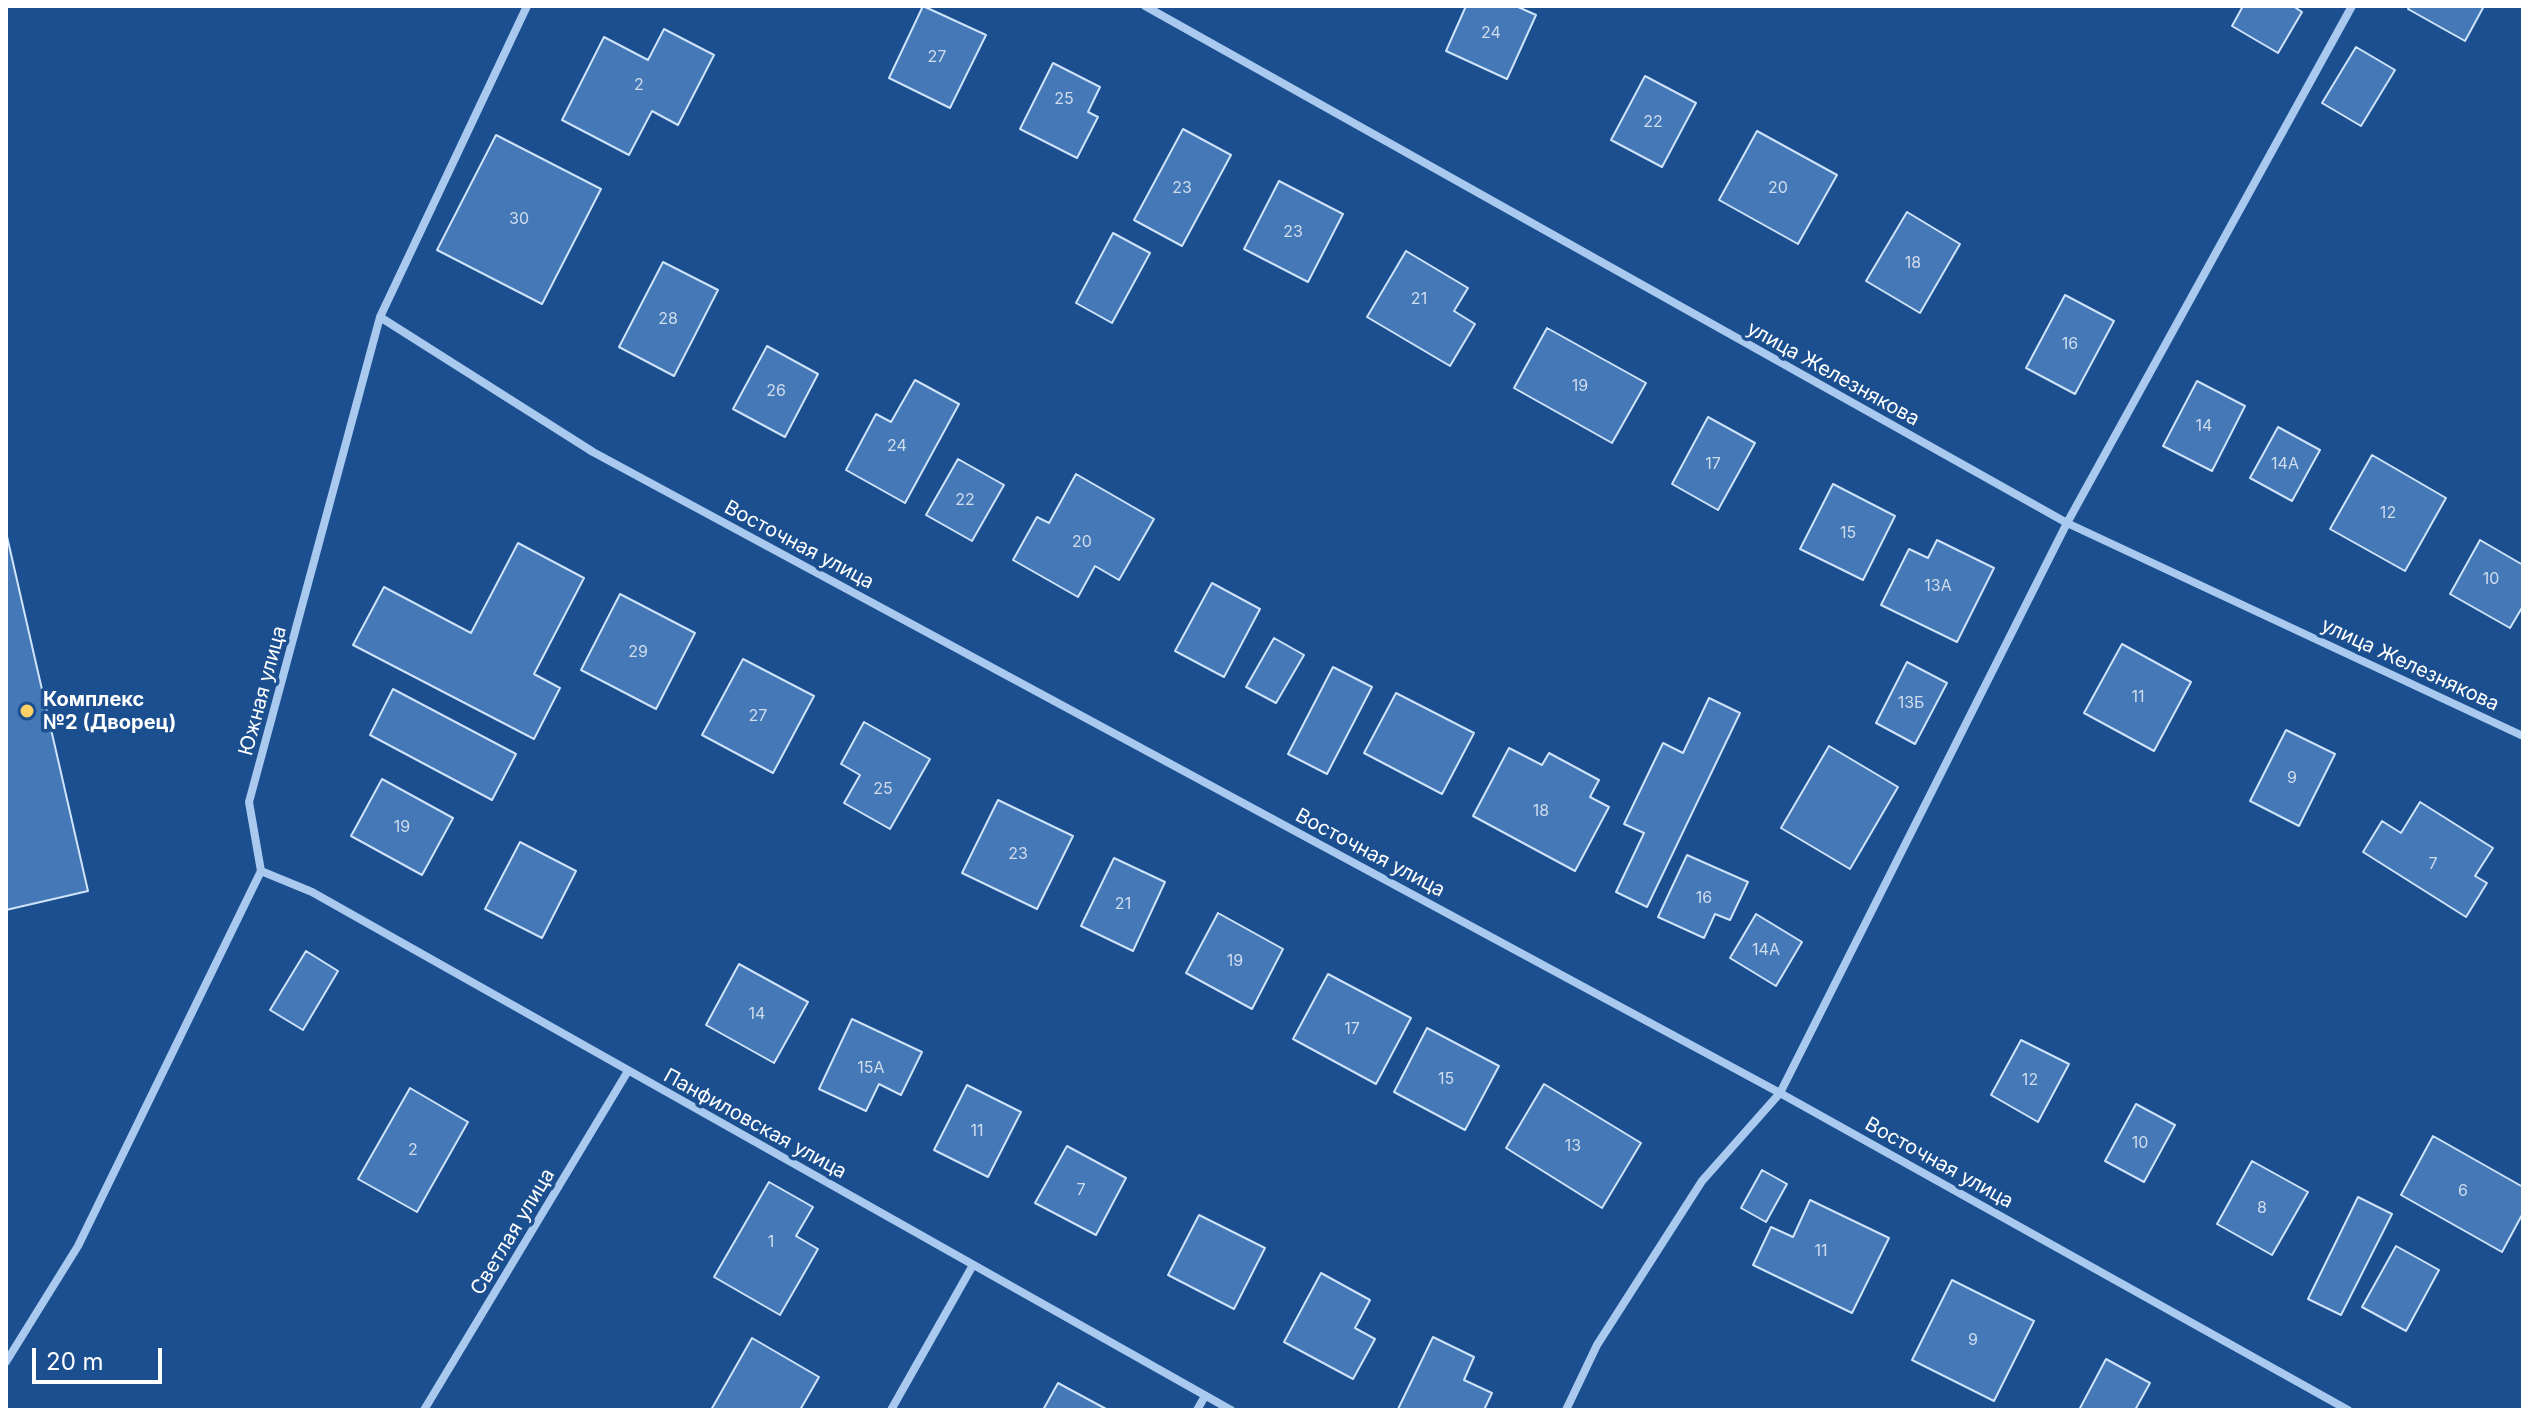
<!DOCTYPE html>
<html>
<head>
<meta charset="utf-8">
<style>
  body { margin:0 }
  #map { position:relative; width:2529px; height:1416px; overflow:hidden; background:#1b4f8f; font-family:Inter,sans-serif }
  canvas { display:block }
  .frame { position:absolute; inset:0; border:8px solid #fff; pointer-events:none }
  .scale { position:absolute; left:32px; top:1348px; width:130px; height:36px; box-sizing:border-box; border:4px solid #fff; border-top:0; padding-left:10px; font-size:24px; line-height:28px; white-space:nowrap; color:#fff; -webkit-text-stroke:6px #1b4f8f; paint-order:stroke }
</style>
</head>
<body>
<div id="map">
<canvas width="2529" height="1416"></canvas>
<div class="frame"></div>
<div class="scale">20 m</div>
</div>
<script>
const ctx = document.querySelector('canvas').getContext('2d');
ctx.lineJoin = 'round';
function fillPath(path, color) { ctx.fillStyle = color; ctx.fill(path, 'evenodd'); }
const poly = rows => new Path2D(rows.map(r => 'M' + r).join(''));
function stroke(path, color, width, dash) { ctx.strokeStyle = color; ctx.lineWidth = width; ctx.lineCap = dash ? 'butt' : 'round'; ctx.setLineDash(dash || []); ctx.stroke(path); }
function label(font, color, halo, rows, align = 'center') {
  ctx.font = font + ' Inter,sans-serif'; ctx.lineWidth = 7; ctx.setLineDash([]); ctx.textBaseline = 'middle'; ctx.strokeStyle = halo; ctx.fillStyle = color; for (const [text, x, y, turn = 0] of rows) {
    ctx.save(); ctx.translate(x, y); ctx.rotate((+turn || 0) * Math.PI / 180); ctx.textAlign = isNaN(turn) ? turn : align; if (halo) ctx.strokeText(text, 0, 0); ctx.fillText(text, 0, 0); ctx.restore();
  }
}
const building = poly([
  [923,6,986,35,950,108,889,78,923,6],
  [1466,6,1516,6,1536,15,1507,79,1446,51,1466,6],
  [2243,6,2293,6,2302,12,2278,53,2232,26,2243,6],
  [2410,6,2484,6,2465,41,2408,9,2410,6],
  [664,29,714,55,678,125,652,111,629,155,562,120,604,37,648,60,664,29],
  [2356,47,2395,70,2361,126,2322,103,2356,47],
  [1053,63,1100,87,1088,112,1098,117,1077,158,1020,129,1053,63],
  [1645,76,1696,103,1662,167,1611,140,1645,76],
  [1183,129,1231,155,1182,246,1134,220,1183,129],
  [1757,131,1837,175,1798,244,1719,200,1757,131],
  [496,135,601,189,542,304,437,250,496,135],
  [1279,181,1343,214,1308,282,1244,249,1279,181],
  [1907,212,1960,244,1920,313,1866,281,1907,212],
  [1113,233,1150,253,1112,323,1076,303,1113,233],
  [1406,251,1468,288,1454,311,1475,324,1450,366,1367,317,1406,251],
  [663,262,718,290,674,376,619,347,663,262],
  [2065,295,2114,321,2075,394,2026,368,2065,295],
  [1547,328,1646,383,1612,443,1514,388,1547,328],
  [767,346,818,374,785,437,733,409,767,346],
  [915,380,959,404,905,503,846,470,876,414,891,422,915,380],
  [2197,381,2245,406,2212,471,2163,446,2197,381],
  [1708,417,1755,443,1718,510,1672,484,1708,417],
  [2278,427,2320,450,2292,501,2250,478,2278,427],
  [2372,455,2446,498,2405,571,2330,529,2372,455],
  [958,459,1004,485,972,541,926,515,958,459],
  [1076,474,1154,519,1119,580,1095,566,1078,597,1013,560,1037,517,1049,523,1076,474],
  [1833,484,1895,516,1863,580,1800,549,1833,484],
  [6,532,88,891,6,910,6,532],
  [1937,540,1994,568,1957,642,1881,605,1909,549,1928,558,1937,540],
  [2480,540,2523,565,2523,606,2510,628,2450,594,2480,540],
  [518,543,584,578,534,674,560,688,534,739,353,645,384,587,471,633,518,543],
  [1212,583,1260,609,1224,677,1175,651,1212,583],
  [620,594,695,633,656,709,581,670,620,594],
  [1274,638,1304,655,1276,703,1246,687,1274,638],
  [2122,644,2191,682,2154,751,2084,713,2122,644],
  [743,659,814,696,773,773,702,735,743,659],
  [1907,662,1947,683,1915,744,1876,723,1907,662],
  [1333,667,1372,687,1327,774,1288,754,1333,667],
  [393,689,516,754,492,800,370,735,393,689],
  [1396,693,1474,733,1442,794,1364,753,1396,693],
  [1709,698,1740,713,1647,907,1616,892,1644,833,1624,824,1663,743,1683,753,1709,698],
  [864,722,930,759,890,829,844,803,860,775,841,764,864,722],
  [2286,730,2335,754,2299,826,2250,801,2286,730],
  [1829,746,1898,787,1850,869,1781,828,1829,746],
  [1509,748,1542,765,1549,753,1599,780,1590,797,1609,807,1575,871,1473,816,1509,748],
  [382,779,453,818,422,875,351,836,382,779],
  [998,800,1073,836,1037,909,962,873,998,800],
  [2420,802,2493,848,2475,876,2487,883,2466,917,2363,852,2382,821,2401,833,2420,802],
  [520,842,576,871,542,938,485,909,520,842],
  [1687,855,1748,882,1730,920,1715,914,1704,938,1658,917,1687,855],
  [1114,858,1165,882,1133,951,1081,926,1114,858],
  [1218,913,1283,949,1252,1009,1186,973,1218,913],
  [1756,914,1802,942,1776,986,1730,958,1756,914],
  [306,951,338,971,303,1030,270,1010,306,951],
  [739,964,808,1002,774,1063,706,1025,739,964],
  [1328,974,1411,1018,1376,1084,1293,1039,1328,974],
  [852,1019,922,1052,901,1095,879,1084,866,1111,819,1089,852,1019],
  [1427,1028,1499,1066,1465,1130,1394,1092,1427,1028],
  [2021,1040,2069,1064,2038,1122,1991,1095,2021,1040],
  [1544,1084,1641,1143,1602,1208,1506,1148,1544,1084],
  [967,1085,1021,1112,988,1177,934,1150,967,1085],
  [410,1088,468,1122,417,1212,358,1179,410,1088],
  [2136,1104,2175,1125,2144,1182,2105,1161,2136,1104],
  [2433,1136,2523,1187,2523,1213,2502,1252,2401,1195,2433,1136],
  [1067,1146,1126,1178,1096,1235,1035,1203,1067,1146],
  [2252,1161,2308,1192,2272,1255,2217,1224,2252,1161],
  [1762,1170,1787,1184,1766,1222,1741,1208,1762,1170],
  [769,1182,813,1207,796,1236,818,1249,780,1315,714,1277,769,1182],
  [2358,1197,2392,1214,2341,1315,2308,1299,2358,1197],
  [1810,1200,1889,1238,1852,1313,1753,1265,1771,1227,1793,1237,1810,1200],
  [1199,1215,1265,1248,1234,1309,1168,1275,1199,1215],
  [2396,1246,2439,1270,2406,1331,2362,1307,2396,1246],
  [1321,1273,1370,1300,1355,1328,1375,1339,1353,1379,1284,1342,1321,1273],
  [1952,1280,2034,1321,1994,1401,1912,1360,1952,1280],
  [1433,1337,1474,1357,1464,1380,1492,1393,1484,1410,1398,1409,1433,1337],
  [752,1338,819,1377,800,1410,711,1410,752,1338],
  [2106,1359,2150,1383,2135,1410,2079,1410,2106,1359],
  [1058,1383,1108,1410,1043,1410,1058,1383]
]);
const minor = poly([
  [1145,6,2067,523,2523,736],
  [380,317,593,452,1780,1093,2348,1410],
  [261,871,312,892,1231,1410],
  [6,1362,78,1246,261,871,249,802,380,317,527,6],
  [424,1410,628,1071],
  [891,1410,973,1265],
  [1197,1410,1205,1396],
  [1566,1410,1597,1345,1702,1181,1780,1093,2067,523,2352,6]
]);
const markers = [
  [27,711,8,"#ffd166"]
];
const numberNames = [
  ["24",1491,33],
  ["27",937,57],
  ["2",639,85],
  ["25",1064,99],
  ["22",1653,122],
  ["23",1182,188],
  ["20",1778,188],
  ["30",519,219],
  ["23",1293,232],
  ["18",1913,263],
  ["21",1419,299],
  ["28",668,319],
  ["16",2070,344],
  ["19",1580,386],
  ["26",776,391],
  ["14",2204,426],
  ["24",897,446],
  ["17",1713,464],
  ["14А",2285,464],
  ["22",965,500],
  ["12",2388,513],
  ["15",1848,533],
  ["20",1082,542],
  ["10",2491,579],
  ["13А",1938,586],
  ["29",638,652],
  ["11",2138,697],
  ["13Б",1911,703],
  ["27",758,716],
  ["9",2292,778],
  ["25",883,789],
  ["18",1541,811],
  ["19",402,827],
  ["23",1018,854],
  ["7",2433,864],
  ["16",1704,898],
  ["21",1123,904],
  ["14А",1766,950],
  ["19",1235,961],
  ["14",757,1014],
  ["17",1352,1029],
  ["15А",871,1068],
  ["15",1446,1079],
  ["12",2030,1080],
  ["11",977,1131],
  ["10",2140,1143],
  ["13",1573,1146],
  ["2",413,1150],
  ["7",1081,1190],
  ["6",2463,1191],
  ["8",2262,1208],
  ["1",771,1242],
  ["11",1821,1251],
  ["9",1973,1340]
];
const streetNames = [
  ["улица Железнякова",1833,374,29],
  ["Восточная улица",799,545,28],
  ["улица Железнякова",2410,665,25],
  ["Южная улица",263,691,-75],
  ["Восточная улица",1370,853,28],
  ["Панфиловская улица",755,1124,29],
  ["Восточная улица",1939,1163,29],
  ["Светлая улица",513,1232,-59]
];
const poiNames = [
  ["Комплекс",43,700],
  ["№2 (Дворец)",43,723]
];
fillPath(building, '#4478b7');
stroke(building, '#cfe3fa', 2);
stroke(minor, '#a9c9ee', 8);
for (const [x, y, r, color] of markers) { const dot = new Path2D(); dot.arc(x, y, r, 0, 2 * Math.PI); ctx.fillStyle = color; ctx.fill(dot); stroke(dot, '#1b4f8f', 3); }
label('16px', '#d0dded', null, numberNames);
label('20px', '#fff', '#1b4f8f', streetNames);
label('bold 20px', '#fff', '#1b4f8f', poiNames, 'left');
</script>
</body>
</html>
